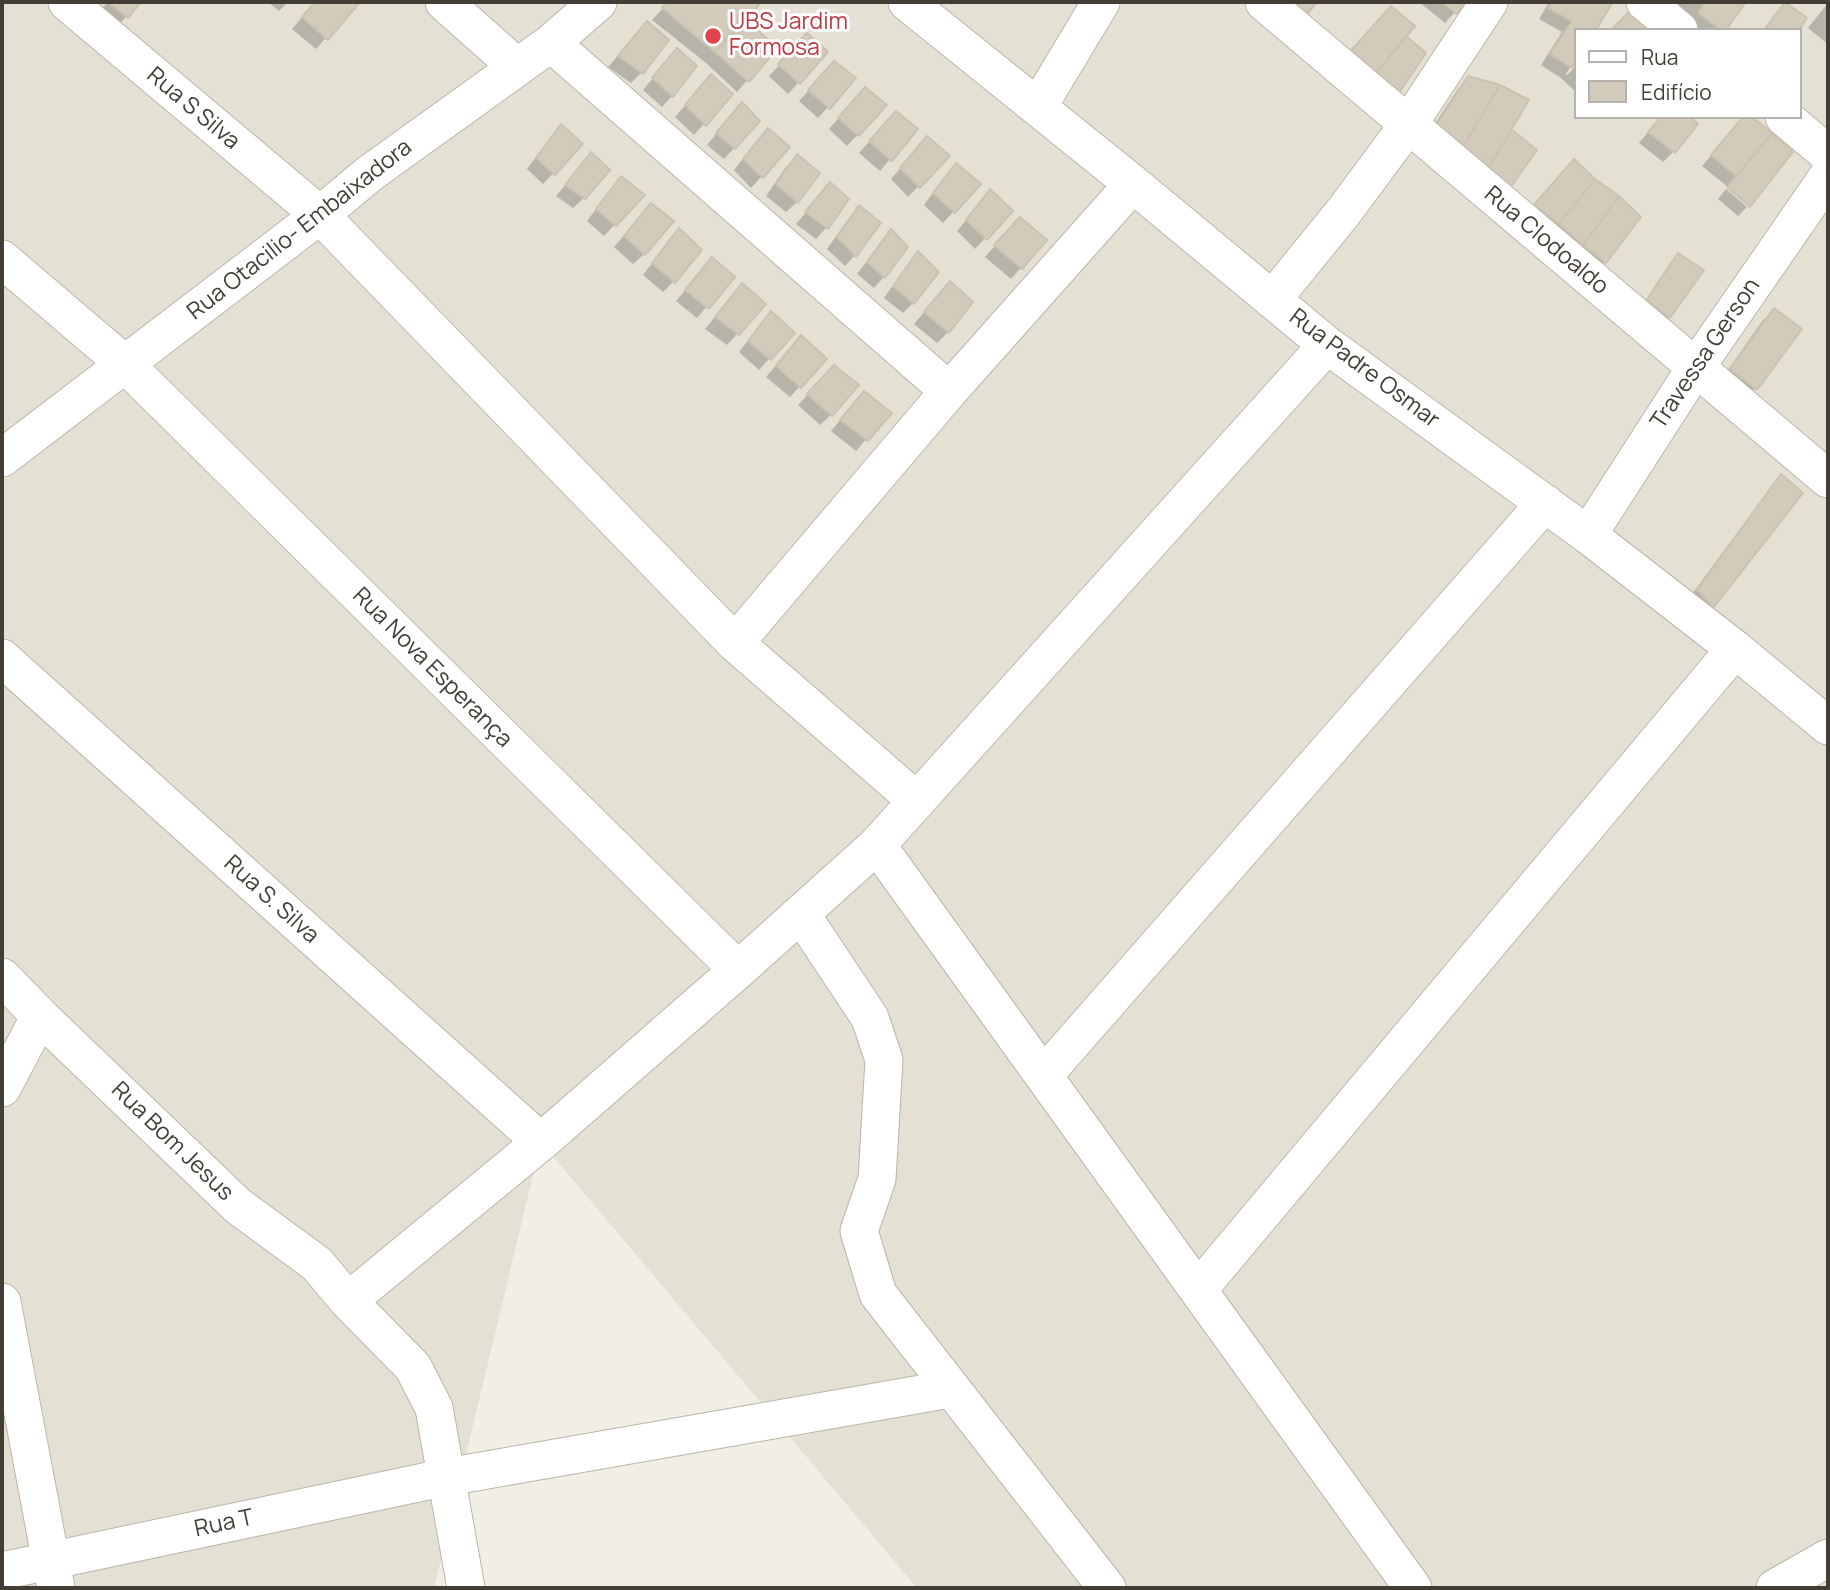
<!DOCTYPE html>
<html>
<head>
<meta charset="utf-8">
<style>
  body { margin:0 }
  #map { position:relative; width:1830px; height:1590px; overflow:hidden; background:#f1eee5; font-family:Manrope,sans-serif }
  canvas { display:block }
  .frame { position:absolute; inset:0; border:4px solid #433e35; pointer-events:none }
  .legend { position:absolute; left:1574px; top:28px; width:228px; height:91px; box-sizing:border-box; background:#fff; border:2px solid #b4b2ae; margin:0; padding:9px 12px; list-style:none; font-size:21px; color:#433e35 }
  .legend li { display:flex; align-items:center; gap:14px; height:35px }
  .legend b { width:35px; border:2px solid #b4b2ae }
</style>
</head>
<body>
<div id="map">
<canvas width="1830" height="1590"></canvas>
<div class="frame"></div>
<ul class="legend">
<li><b style="height:9px;background:#fff"></b>Rua</li>
<li><b style="height:19px;background:#d2cabb"></b>Edifício</li>
</ul>
</div>
<script>
const ctx = document.querySelector('canvas').getContext('2d');
ctx.lineJoin = 'round';
function fillPath(path, color) { ctx.fillStyle = color; ctx.fill(path, 'evenodd'); }
const poly = rows => new Path2D(rows.map(r => 'M' + r).join(''));
function stroke(path, color, width, dash) { ctx.strokeStyle = color; ctx.lineWidth = width; ctx.lineCap = dash ? 'butt' : 'round'; ctx.setLineDash(dash || []); ctx.stroke(path); }
function label(font, color, halo, rows, align = 'center') {
  ctx.font = font + ' Manrope,sans-serif'; ctx.lineWidth = 6; ctx.setLineDash([]); ctx.textBaseline = 'middle'; ctx.strokeStyle = halo; ctx.fillStyle = color; for (const [text, x, y, turn = 0] of rows) {
    ctx.save(); ctx.translate(x, y); ctx.rotate((+turn || 0) * Math.PI / 180); ctx.textAlign = isNaN(turn) ? turn : align; if (halo) ctx.strokeText(text, 0, 0); ctx.fillText(text, 0, 0); ctx.restore();
  }
}
const residential = poly([
  [2,2,1828,2,1828,1588,917,1588,541,1142,434,1588,2,1588],
  [1576,30,1800,30,1800,117,1576,117]
]);
const shadow = poly([
  [108,2,139,2,116,28,98,13],
  [268,2,288,2,279,11],
  [315,2,358,2,316,49,292,29],
  [669,2,752,2,756,5,743,20,775,48,737,92,705,62,652,20],
  [1419,2,1464,2,1445,23],
  [1549,2,1608,2,1610,3,1576,30,1576,57,1566,74,1567,75,1576,66,1576,92,1561,78,1541,65,1562,32,1539,19],
  [1662,2,1744,2,1724,30,1697,30],
  [1828,3,1828,44,1808,28],
  [637,34,641,73,631,83,608,67],
  [797,46,826,52,788,94,769,76],
  [667,61,672,96,662,107,643,90],
  [824,74,854,78,818,118,799,101],
  [711,76,730,94,694,135,675,117],
  [1469,78,1509,130,1534,151,1509,187,1426,137,1458,89],
  [855,100,885,105,847,146,829,129],
  [731,115,734,148,724,159,707,145],
  [1661,117,1674,151,1663,162,1639,143],
  [1750,117,1771,134,1750,205,1702,166,1737,126],
  [885,124,915,130,880,171,859,153],
  [561,126,581,144,543,184,527,169,551,137],
  [757,141,788,147,751,188,734,170],
  [917,149,948,156,908,197,891,179],
  [591,155,584,198,573,208,556,196],
  [797,157,797,202,786,212,766,196,786,167],
  [957,165,979,184,943,223,924,205,946,175],
  [1564,172,1605,262,1594,272,1525,217],
  [621,179,642,195,604,236,587,221,611,189],
  [830,184,847,199,826,228,816,239,796,224],
  [1726,189,1747,207,1738,216,1718,199],
  [990,191,985,238,975,249,957,231],
  [859,207,855,255,845,266,827,249,849,218],
  [641,216,644,254,633,264,614,247],
  [1009,230,1021,268,1011,279,985,257],
  [679,231,674,281,663,292,643,275,669,241],
  [891,232,884,277,874,288,857,274,881,242],
  [918,254,913,303,903,313,884,298,908,264],
  [1679,255,1669,316,1658,327,1638,312,1668,266],
  [702,270,732,277,697,318,676,301],
  [940,294,970,303,948,332,937,343,914,324],
  [732,296,764,304,727,345,705,329],
  [1774,310,1799,329,1755,389,1745,399,1721,380,1763,320],
  [771,313,792,333,759,370,739,352,761,324],
  [791,348,800,386,790,397,766,377],
  [834,367,831,415,820,425,798,405],
  [854,404,889,413,856,451,831,431],
  [1781,476,1713,605,1702,616,1687,601,1771,487]
]);
const building = poly([
  [108,2,141,2,128,18,108,2],
  [315,2,360,2,328,40,302,17,315,2],
  [667,2,755,2,759,5,715,52,662,8,667,2],
  [1286,2,1317,2,1304,18,1286,2],
  [1442,2,1466,2,1457,14,1442,2],
  [1552,2,1612,3,1596,30,1576,30,1576,61,1572,68,1550,54,1572,21,1548,8,1552,2],
  [1705,2,1746,2,1726,30,1721,30,1698,13,1705,2],
  [1785,2,1807,18,1799,30,1764,30,1785,2],
  [1391,6,1415,26,1375,75,1348,54,1391,6],
  [1631,10,1652,30,1611,30,1631,10],
  [745,19,778,48,749,82,715,52,745,19],
  [647,21,669,40,643,74,618,56,647,21],
  [807,33,828,52,800,84,778,64,807,33],
  [1406,36,1426,53,1399,93,1375,75,1406,36],
  [677,48,697,66,673,97,652,78,677,48],
  [834,61,856,78,830,109,808,90,834,61],
  [711,74,733,94,706,126,685,105,711,74],
  [1468,76,1500,85,1463,147,1436,126,1468,76],
  [1500,85,1529,100,1489,167,1463,147,1500,85],
  [865,87,887,105,859,136,838,118,865,87],
  [742,102,760,121,735,149,716,133,742,102],
  [896,111,918,129,892,161,869,141,896,111],
  [1661,117,1690,117,1698,124,1675,153,1648,132,1661,117],
  [1743,117,1752,117,1772,133,1736,176,1711,155,1743,117],
  [561,124,583,144,555,175,536,158,561,124],
  [768,128,790,147,763,178,743,159,768,128],
  [1512,130,1537,150,1510,188,1489,167,1512,130],
  [1772,133,1793,152,1750,207,1727,187,1772,133],
  [927,136,950,156,920,188,900,168,927,136],
  [591,152,610,170,585,199,565,185,591,152],
  [797,154,820,173,798,203,776,184,797,154],
  [1574,159,1595,179,1559,224,1534,205,1574,159],
  [956,163,981,184,955,213,933,193,956,163],
  [621,176,645,195,616,226,596,209,621,176],
  [1595,179,1619,196,1583,245,1559,224,1595,179],
  [830,182,849,199,828,229,805,212,830,182],
  [990,189,1013,211,987,240,966,220,990,189],
  [1619,196,1641,217,1606,263,1583,245,1619,196],
  [651,203,674,221,645,255,624,236,651,203],
  [859,205,881,223,856,257,837,237,859,205],
  [1020,217,1047,240,1022,269,994,245,1020,217],
  [679,228,702,250,675,283,652,263,679,228],
  [891,229,908,247,885,278,867,262,891,229],
  [918,251,939,272,914,304,893,286,918,251],
  [1678,253,1704,270,1670,318,1647,300,1678,253],
  [712,257,735,277,709,309,685,290,712,257],
  [950,281,973,302,949,333,924,312,950,281],
  [742,283,766,304,739,335,715,317,742,283],
  [1774,308,1802,329,1757,390,1730,369,1774,308],
  [771,311,795,333,771,360,748,341,771,311],
  [801,335,827,359,801,388,776,366,801,335],
  [834,365,859,385,832,416,807,394,834,365],
  [864,391,892,413,868,441,840,420,864,391],
  [1781,474,1803,493,1714,607,1697,590,1781,474]
]);
const minor = poly([
  [67,2,320,215,735,643,917,801],
  [444,2,517,67],
  [907,2,1133,184,1327,345,1588,535,1735,649,1828,726],
  [1264,2,1828,479],
  [1645,2,1679,30],
  [551,43,949,391],
  [1038,107,1101,2],
  [1784,117,1828,154],
  [2,259,126,365,738,970],
  [1272,300,1345,210,1408,125,1489,2],
  [2,458,320,215,369,174,551,43,598,2],
  [1588,535,1696,367,1828,176],
  [735,643,949,391,1133,184],
  [2,658,541,1142],
  [877,845,1413,1588],
  [801,914,870,1018,884,1060,877,1179,859,1231,878,1294,1107,1588],
  [2,977,40,1016,238,1206,317,1264,348,1301,413,1367,434,1408,466,1588],
  [1044,1075,1545,503],
  [2,1088,40,1016],
  [1198,1290,1735,649],
  [348,1301,541,1142,738,970,877,845,1327,345],
  [2,1302,56,1588],
  [2,1571,447,1477,950,1389],
  [1775,1588,1828,1558]
]);
const markers = [
  [713,36,9,"#e0444e"]
];
const healthNames = [
  ["UBS Jardim",729,23],
  ["Formosa",729,49]
];
const streetNames = [
  ["Rua S Silva",193,109,40],
  ["Rua Otacilio- Embaixadora",300,230,-38],
  ["Rua Clodoaldo",1546,241,40],
  ["Travessa Gerson",1706,354,-56],
  ["Rua Padre Osmar",1364,369,37],
  ["Rua Nova Esperança",432,668,45],
  ["Rua S. Silva",271,900,42],
  ["Rua Bom Jesus",172,1142,44],
  ["Rua T",224,1524,-12]
];
fillPath(residential, '#e4e0d4');
fillPath(shadow, '#0003');
fillPath(building, '#d2cabb');
stroke(building, '#ccc3af', 2);
stroke(minor, '#bbb6a9', 39);
stroke(minor, '#fff', 37);
for (const [x, y, r, color] of markers) { const dot = new Path2D(); dot.arc(x, y, r, 0, 2 * Math.PI); ctx.fillStyle = color; ctx.fill(dot); stroke(dot, '#fff', 2.5); }
label('23px', '#be3a42', '#fff', healthNames, 'left');
label('23px', '#433e35', '#fff', streetNames);
</script>
</body>
</html>
